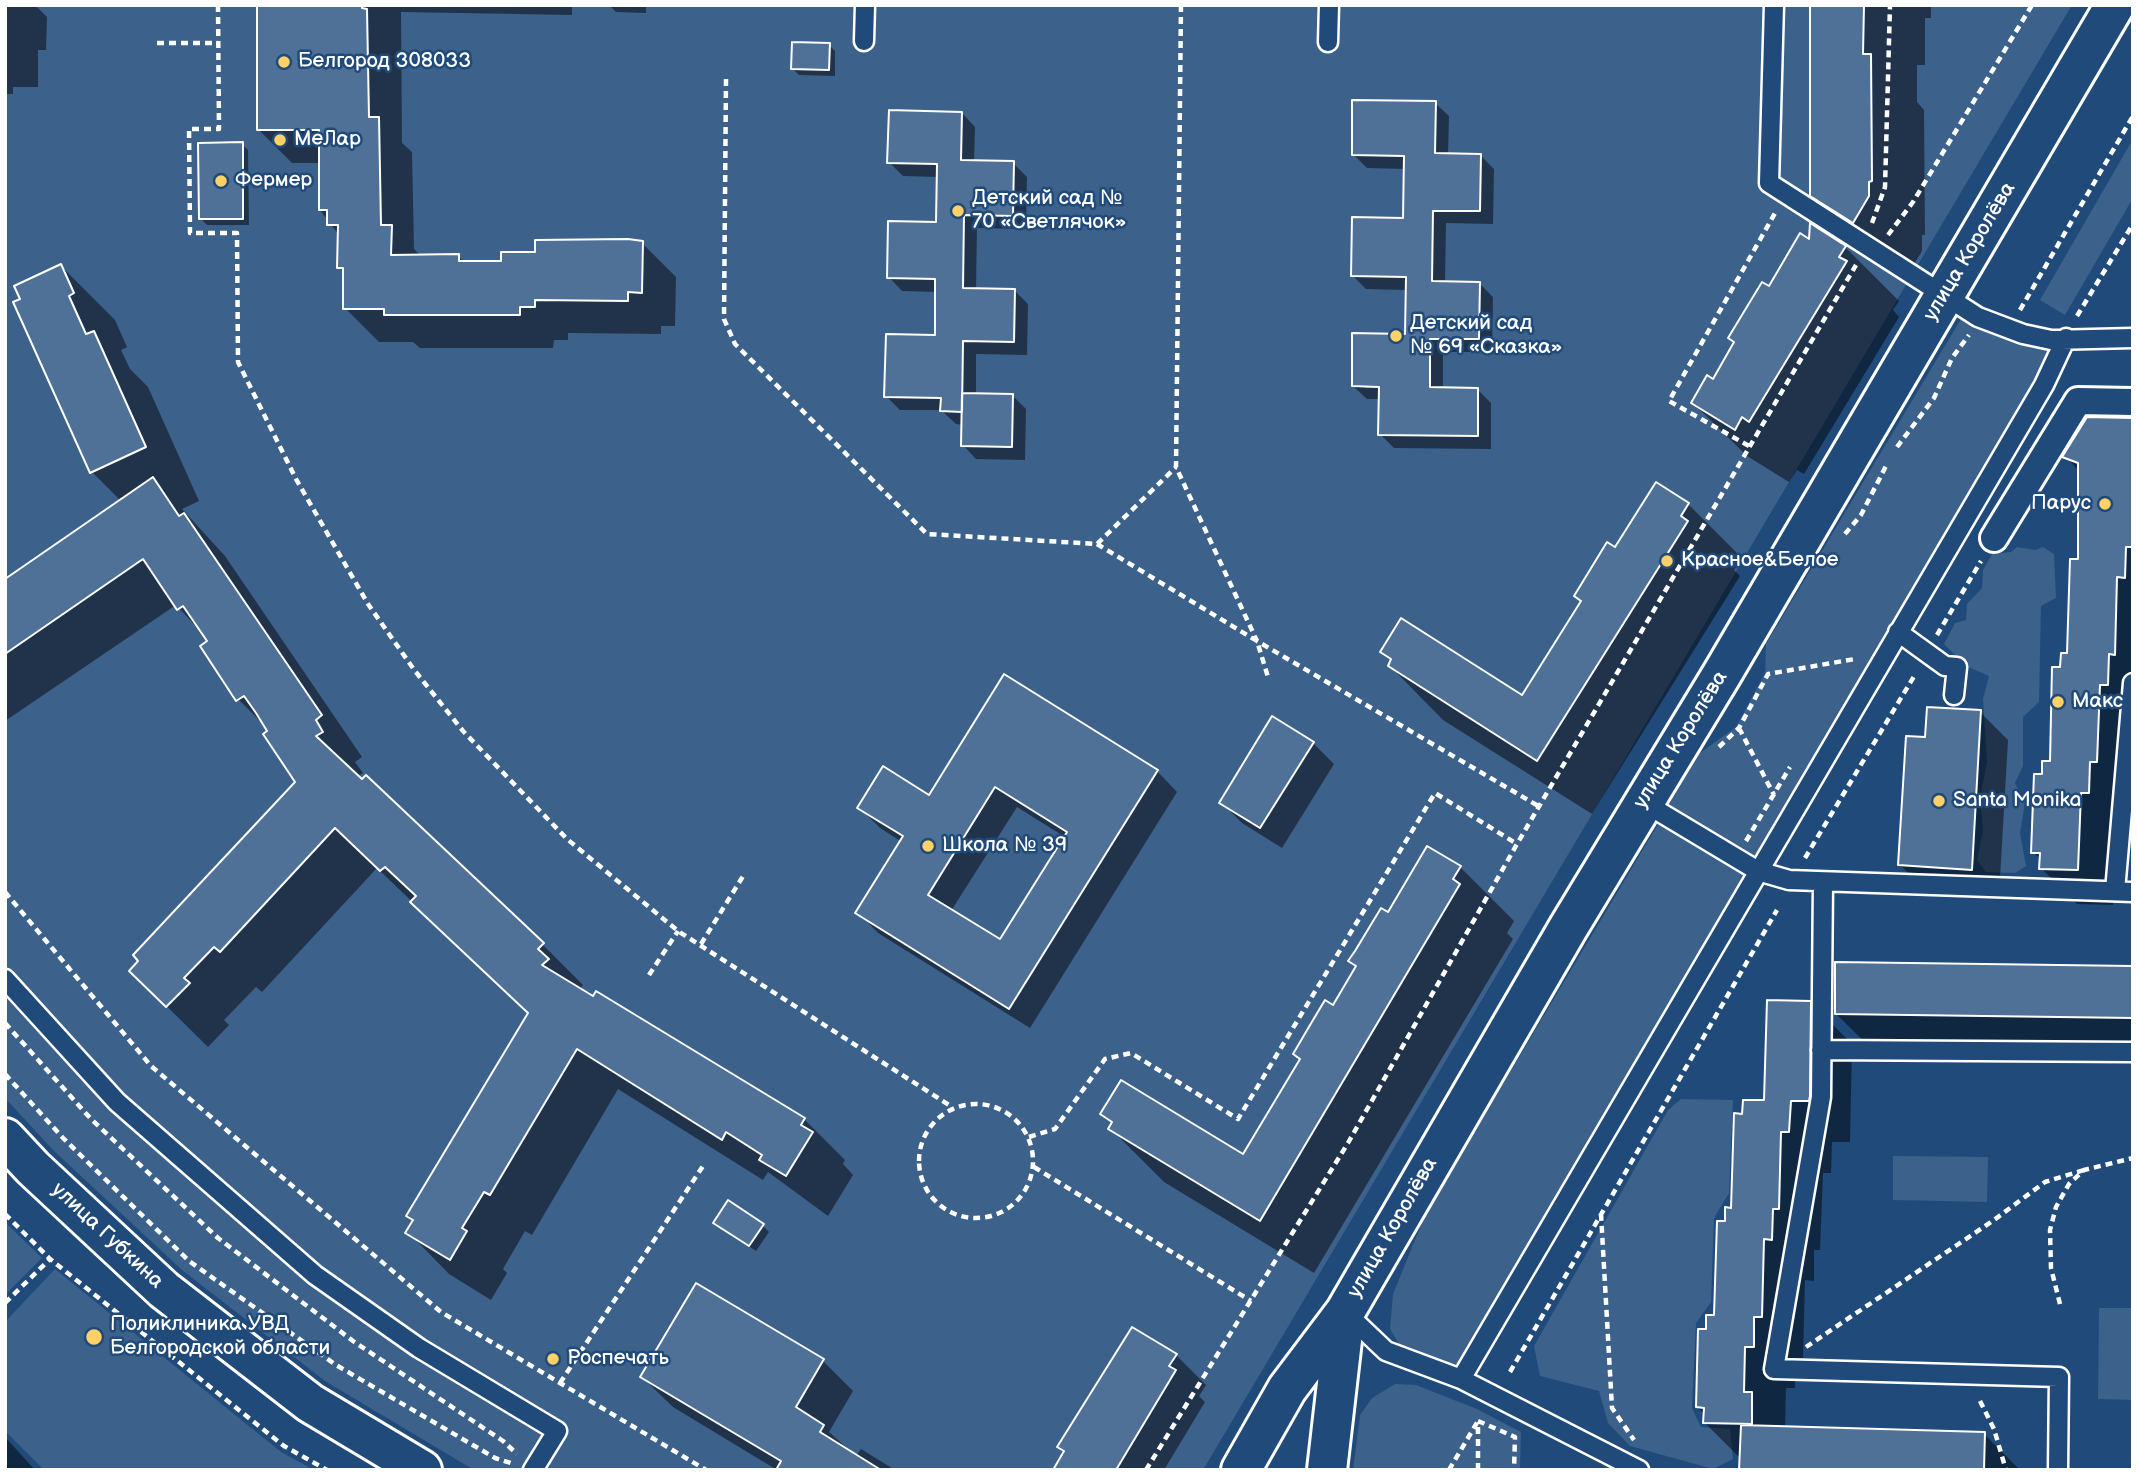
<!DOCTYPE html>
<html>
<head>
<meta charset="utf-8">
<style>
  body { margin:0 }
  #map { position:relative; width:2138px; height:1475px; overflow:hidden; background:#1f4a7a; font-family:"Balsamiq Sans",sans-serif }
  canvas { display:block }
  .frame { position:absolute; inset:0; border:7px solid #fff; pointer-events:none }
</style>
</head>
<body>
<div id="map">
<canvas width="2138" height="1475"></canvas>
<div class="frame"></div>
</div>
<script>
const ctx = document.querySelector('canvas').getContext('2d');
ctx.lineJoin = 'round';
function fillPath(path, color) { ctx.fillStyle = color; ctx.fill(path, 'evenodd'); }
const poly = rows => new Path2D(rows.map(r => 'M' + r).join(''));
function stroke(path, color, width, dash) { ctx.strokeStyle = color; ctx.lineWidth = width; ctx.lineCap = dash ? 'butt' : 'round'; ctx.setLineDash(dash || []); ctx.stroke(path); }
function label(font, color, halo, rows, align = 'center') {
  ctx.font = font + ' "Balsamiq Sans",sans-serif'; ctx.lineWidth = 5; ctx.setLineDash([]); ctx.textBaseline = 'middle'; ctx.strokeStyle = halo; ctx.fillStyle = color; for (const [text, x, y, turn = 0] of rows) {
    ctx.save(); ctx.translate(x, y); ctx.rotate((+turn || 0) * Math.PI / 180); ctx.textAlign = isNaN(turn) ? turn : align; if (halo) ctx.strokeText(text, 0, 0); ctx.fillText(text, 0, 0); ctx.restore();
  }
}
const green = poly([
  [5,5,2072,5,1203,1470,474,1470,325,1381,182,1270,53,1150,5,1098],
  [2133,139,2133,198,2065,315,2040,300],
  [1964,314,2061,342,1759,863,1667,808,1700,753,1736,727,1765,673,1766,644],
  [2017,547,2035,550,2043,547,2054,554,2056,598,2041,606,2039,702,2023,717,2023,766,2015,783,2025,803,2020,833,2026,866,2015,873,1986,872,1977,860,1983,831,1980,798,1987,762,1983,699,1989,676,1966,666,1944,644,1955,623,1966,620,1967,604,1982,588,1983,570,1992,554,2011,552],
  [1660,821,1751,876,1459,1370,1415,1355,1399,1344,1390,1329,1393,1294,1426,1213],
  [1681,1099,1733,1100,1729,1193,1714,1218,1711,1302,1696,1323,1692,1408,1701,1427,1730,1429,1733,1459,1713,1469,1630,1446,1608,1423,1599,1391,1540,1376,1534,1346,1668,1110],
  [1893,1156,1988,1157,1987,1202,1893,1200],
  [5,1222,42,1258,5,1295],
  [55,1269,281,1452,314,1470,44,1470,5,1431,5,1322],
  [2099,1308,2133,1308,2133,1400,2098,1399],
  [1395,1384,1416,1385,1477,1409,1521,1432,1520,1470,1353,1470,1360,1415,1372,1398]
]);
const shadow = poly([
  [5,5,35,5,47,17,46,50,38,50,38,87,13,87,13,94,5,94],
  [259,5,646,5,646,13,616,12,610,6,572,6,572,15,401,12,402,143,412,152,414,249,421,256,458,256,465,263,503,263,536,254,642,243,676,277,675,326,661,326,661,334,568,333,568,340,554,340,553,348,420,348,413,342,379,342,345,308,345,273,339,267,339,235,320,210,321,163,292,163,258,129],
  [1565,5,1660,5,1660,6],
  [1812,5,1931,5,1931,18,1925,18,1925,65,1917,65,1917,102,1924,110,1925,235,1922,235,1922,251,1907,276,1866,249,1811,195],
  [829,45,835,51,835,76,799,75,792,68],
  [1435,103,1449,116,1448,155,1480,155,1494,169,1493,224,1446,223,1445,283,1479,283,1493,297,1492,352,1443,352,1443,389,1478,390,1491,403,1491,449,1394,448,1380,434,1380,399,1367,399,1353,386,1406,336,1407,290,1366,289,1353,276,1405,220,1406,169,1367,168,1353,154],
  [1365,385,1387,385,1387,388,1365,388],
  [962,113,975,127,974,162,1013,163,1027,177,1026,229,977,228,976,290,1014,290,1028,304,1027,355,976,354,976,395,1012,395,1026,409,1025,460,976,459,963,445,963,425,956,424,941,410,900,410,886,396,936,337,937,292,902,291,889,277,937,224,939,177,903,176,889,162],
  [242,144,248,150,249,225,207,225,201,219],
  [1811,242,1845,247,1899,301,1893,310,1899,317,1804,474,1797,470,1789,482,1747,456,1693,403,1714,381,1736,344,1730,338],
  [61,266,115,320,127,347,121,350,130,369,148,387,199,501,182,509,225,556,362,757,355,762,363,773,357,777,542,944,583,985,579,990,804,1119,845,1160,843,1164,853,1175,828,1216,768,1172,763,1180,618,1089,532,1235,525,1231,503,1269,507,1273,491,1300,449,1274,408,1232,414,1222,408,1216,529,1014,377,868,262,992,256,987,224,1020,229,1025,208,1047,131,971,297,782,270,731,238,699,203,634,176,605,5,721,5,580,121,501,92,472,22,300],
  [2133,418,2132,798,2125,797,2116,828,2113,905,2077,904,2041,868,2041,860,2033,852,2043,776,2051,763,2062,669,2069,655,2080,561,2080,472,2065,456],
  [1688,504,1742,558,1734,570,1740,576,1592,814,1443,720,1390,666,1392,661,1382,652,1522,697,1615,550],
  [1005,676,1157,771,1177,792,1030,1028,878,933,858,912,902,842,880,828,859,807,930,797],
  [1017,807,1065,837,1000,942,951,911],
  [1980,712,2008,740,1999,896,1928,892,1900,865,1927,739],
  [1313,743,1334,764,1282,848,1242,823,1221,802],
  [1428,848,1460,867,1514,921,1507,933,1513,939,1314,1273,1164,1182,1110,1128,1113,1124,1102,1114,1244,1157,1357,968,1351,961,1388,914],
  [2133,968,2133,1057,1876,1053,1836,1014],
  [1810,1002,1852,1044,1850,1142,1832,1142,1831,1173,1823,1173,1820,1250,1814,1250,1814,1281,1805,1280,1803,1358,1795,1358,1795,1388,1786,1388,1785,1428,1984,1434,2020,1470,1741,1470,1741,1459,1705,1423,1705,1415,1697,1407,1708,1331,1716,1317,1744,1116,1766,1102],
  [762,1225,769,1232,756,1251,722,1229],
  [697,1285,823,1361,853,1391,829,1432,856,1456,861,1449,895,1470,777,1470,673,1407,642,1377],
  [1176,1355,1206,1385,1199,1396,1205,1402,1164,1470,1055,1470,1065,1453,1059,1447],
  [5,1437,35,1470,5,1470]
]);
const building = poly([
  [257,5,362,5,362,8,367,9,369,117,379,117,381,225,392,225,391,255,459,254,459,261,501,261,501,252,535,252,535,240,628,239,643,241,642,293,628,292,628,301,535,300,535,307,520,307,520,315,384,315,384,309,343,309,343,268,337,268,338,225,327,225,327,210,319,210,319,130,257,130,257,5],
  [1810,5,1864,5,1863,54,1871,54,1872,181,1869,182,1869,196,1853,223,1810,196,1810,5],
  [792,42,830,43,829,70,791,69,792,42],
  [1352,100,1436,101,1435,153,1481,154,1480,211,1433,211,1432,281,1480,282,1479,339,1430,339,1430,387,1478,388,1478,436,1378,435,1379,387,1352,386,1352,333,1405,334,1406,277,1351,276,1352,217,1403,218,1404,156,1352,155,1352,100],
  [889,110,962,112,961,160,1014,161,1013,216,964,215,963,288,1015,289,1014,342,963,341,962,412,940,411,941,398,884,397,886,334,935,335,935,279,887,278,888,221,936,222,937,164,887,163,889,110],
  [243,142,243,219,199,219,198,143,243,142],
  [1810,223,1846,246,1839,257,1847,261,1749,422,1742,417,1735,430,1691,403,1707,375,1713,379,1734,342,1728,338,1762,282,1769,286,1800,233,1809,239,1810,223],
  [61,264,74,293,69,296,86,334,94,331,146,447,90,473,13,302,20,299,14,286,61,264],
  [962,393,1013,394,1012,447,961,446,962,393],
  [2087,417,2133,418,2133,547,2126,547,2125,578,2117,577,2115,655,2109,654,2108,685,2100,685,2097,762,2090,762,2089,793,2081,793,2078,870,2039,869,2040,853,2031,853,2034,774,2042,774,2042,761,2050,761,2052,667,2060,667,2061,653,2067,653,2070,559,2078,559,2078,463,2062,457,2087,417],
  [153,477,179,516,184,513,322,715,316,720,323,732,316,736,362,779,366,775,544,943,538,949,549,959,542,965,593,996,596,991,805,1118,801,1125,813,1132,786,1176,759,1160,762,1155,726,1132,722,1140,577,1049,490,1195,484,1192,462,1228,467,1231,450,1260,405,1233,413,1220,406,1216,528,1013,410,902,416,896,385,867,380,871,335,828,220,952,214,947,184,978,190,983,166,1007,129,971,138,961,133,955,295,782,263,734,267,731,256,713,244,696,236,701,200,646,207,641,183,606,177,610,143,559,5,654,5,579,153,477],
  [1656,482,1689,503,1681,516,1688,521,1537,761,1388,666,1391,659,1380,652,1401,618,1522,695,1581,601,1574,596,1607,542,1615,547,1656,482],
  [1004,674,1158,770,1009,1009,855,913,903,836,857,808,883,766,929,795,1004,674],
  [995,787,1067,832,1000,939,928,895,995,787],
  [1927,707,1981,710,1972,870,1898,865,1906,736,1925,737,1927,707],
  [1272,716,1314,742,1260,828,1219,803,1272,716],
  [1427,846,1461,866,1453,879,1460,884,1260,1221,1108,1129,1112,1122,1100,1114,1121,1080,1243,1154,1300,1059,1293,1054,1313,1020,1325,1000,1333,1005,1356,966,1348,961,1355,951,1381,908,1388,912,1427,846],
  [1835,962,2133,966,2133,1018,1835,1014,1835,962],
  [1767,1000,1811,1001,1810,1096,1809,1101,1791,1101,1789,1132,1781,1132,1779,1209,1773,1209,1772,1240,1764,1239,1762,1317,1754,1317,1754,1347,1745,1347,1744,1392,1752,1392,1752,1424,1703,1423,1704,1408,1696,1407,1698,1329,1706,1329,1706,1315,1714,1315,1717,1221,1725,1221,1725,1207,1731,1208,1734,1113,1742,1114,1743,1100,1764,1100,1767,1000],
  [728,1200,764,1224,749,1246,713,1223,728,1200],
  [696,1283,824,1359,796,1407,824,1425,820,1432,881,1470,776,1470,781,1461,640,1377,696,1283],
  [1132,1327,1177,1354,1169,1366,1176,1370,1116,1470,1053,1470,1064,1451,1057,1447,1132,1327],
  [1741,1425,1985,1432,1984,1470,1739,1470,1741,1425]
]);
const path = poly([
  [218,5,219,129,189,129,190,233,237,233,238,362,296,479,368,604,415,671,463,731,567,839,678,931,952,1107],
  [1181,5,1176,467,1257,641,1540,807],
  [157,43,218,43],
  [726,79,724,319,735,344,927,534,1097,544,1176,467],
  [1872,223,1885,187,1890,5],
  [1888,235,1913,202,2032,5],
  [2020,310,2133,116],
  [2077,316,2133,224],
  [1749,446,1669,401,1775,213],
  [1897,447,1934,398,1952,358,1969,335],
  [1845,534,1861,515,1887,464],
  [1097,544,1257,641,1268,677],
  [1937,635,1981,561],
  [1739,728,1774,795],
  [1719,747,1739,728,1768,674,1855,659],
  [1746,841,1790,767],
  [1805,858,1916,673],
  [5,892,151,1066,441,1312,706,1470],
  [701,944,745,873],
  [649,975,678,931],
  [5,1023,91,1119,218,1238,353,1341,503,1441,517,1454],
  [5,1074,63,1138,189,1261,336,1365,495,1458,514,1464],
  '919 1161a57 57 0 1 1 114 0a57 57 0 1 1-114 0Z',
  [1029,1137,1055,1129,1105,1059,1131,1053,1238,1119,1435,793,1517,844],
  [1034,1167,1251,1301],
  [5,1214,50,1259,284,1446,327,1470],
  [1601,1214,1612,1408,1634,1440],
  [5,1303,50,1259],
  [2060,1304,2051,1268,2050,1230,2056,1207,2069,1184,2084,1170,2133,1158],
  [1806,1347,1994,1220,2045,1182,2084,1170],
  [1510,1372,1777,910],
  [560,1383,705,1163],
  [1980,1401,1994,1429,2006,1470],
  [1478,1421,1515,1437,1514,1470],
  [1146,1470,1348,1143,1517,844,1856,265],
  [1449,1470,1478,1421],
  [1478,1470,1478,1422]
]);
const service = poly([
  [1774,5,1769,183,1978,317,2023,334,2051,340,2133,338],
  [864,41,865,5],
  [1328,42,1329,5],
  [1898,632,1945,666,1957,667,1954,695],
  [1643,802,1758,871,1789,880,2133,892],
  [1823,882,1821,1097,1774,1369,2059,1377,2058,1470],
  [2115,891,2133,683],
  [5,979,117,1102,315,1275,419,1348,557,1431,533,1470],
  [1821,1050,2133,1052],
  [1345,1312,1386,1351,1461,1379,1639,1470],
  [1461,1379,2044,385,2066,338]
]);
const pedestrian = poly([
  [1994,538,2078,401,2133,402]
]);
const tertiary = poly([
  [1241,1470,1287,1389,1345,1312,1568,928,1722,674,2115,5],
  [1327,1470,1345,1314]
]);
const secondary = poly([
  [5,1138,33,1168,164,1290,310,1403,422,1470]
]);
const markers = [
  [284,62,7,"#ffd166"],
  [280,140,7,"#ffd166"],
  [221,181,7,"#ffd166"],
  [958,211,7,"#ffd166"],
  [1396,336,7,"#ffd166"],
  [2105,504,7,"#ffd166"],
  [1667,561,7,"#ffd166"],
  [2058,702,7,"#ffd166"],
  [1939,801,7,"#ffd166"],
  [928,846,7,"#ffd166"],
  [94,1337,9,"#ffd166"],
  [553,1359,7,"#ffd166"]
];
const poiNames = [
  ["Белгород 308033",298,62],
  ["МеЛар",294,140],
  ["Фермер",235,181],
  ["Детский сад №",972,199],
  ["70 «Светлячок»",972,223],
  ["Детский сад",1410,324],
  ["№ 69 «Сказка»",1410,348],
  ["Парус",2091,504,"right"],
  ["Красное&Белое",1681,561],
  ["Макс",2072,702],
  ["Santa Monika",1953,801],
  ["Школа № 39",942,846],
  ["Поликлиника УВД",110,1325],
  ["Белгородской области",110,1349],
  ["Роспечать",567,1359]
];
const streetNames = [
  ["улица Королёва",1970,252,-59],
  ["улица Королёва",1681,740,-58],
  ["улица Королёва",1393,1228,-60],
  ["улица Губкина",107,1236,43]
];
fillPath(green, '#3c618b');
fillPath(shadow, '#0007');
fillPath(building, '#507197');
stroke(building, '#fff', 2);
stroke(service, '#fff', 23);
stroke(pedestrian, '#fff', 32);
stroke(tertiary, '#fff', 44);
stroke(secondary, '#fff', 44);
stroke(path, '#fff', 4.5, [7, 5]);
stroke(service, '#1f4a7a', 18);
stroke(pedestrian, '#1f4a7a', 26);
stroke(tertiary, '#1f4a7a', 38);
stroke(secondary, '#1f4a7a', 38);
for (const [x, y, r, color] of markers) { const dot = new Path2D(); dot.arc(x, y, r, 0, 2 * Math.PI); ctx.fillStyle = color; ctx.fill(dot); stroke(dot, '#1f4a7a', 2.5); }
label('21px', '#fff', '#1f4a7a', poiNames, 'left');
label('21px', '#fff', '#1f4a7a', streetNames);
</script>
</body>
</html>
